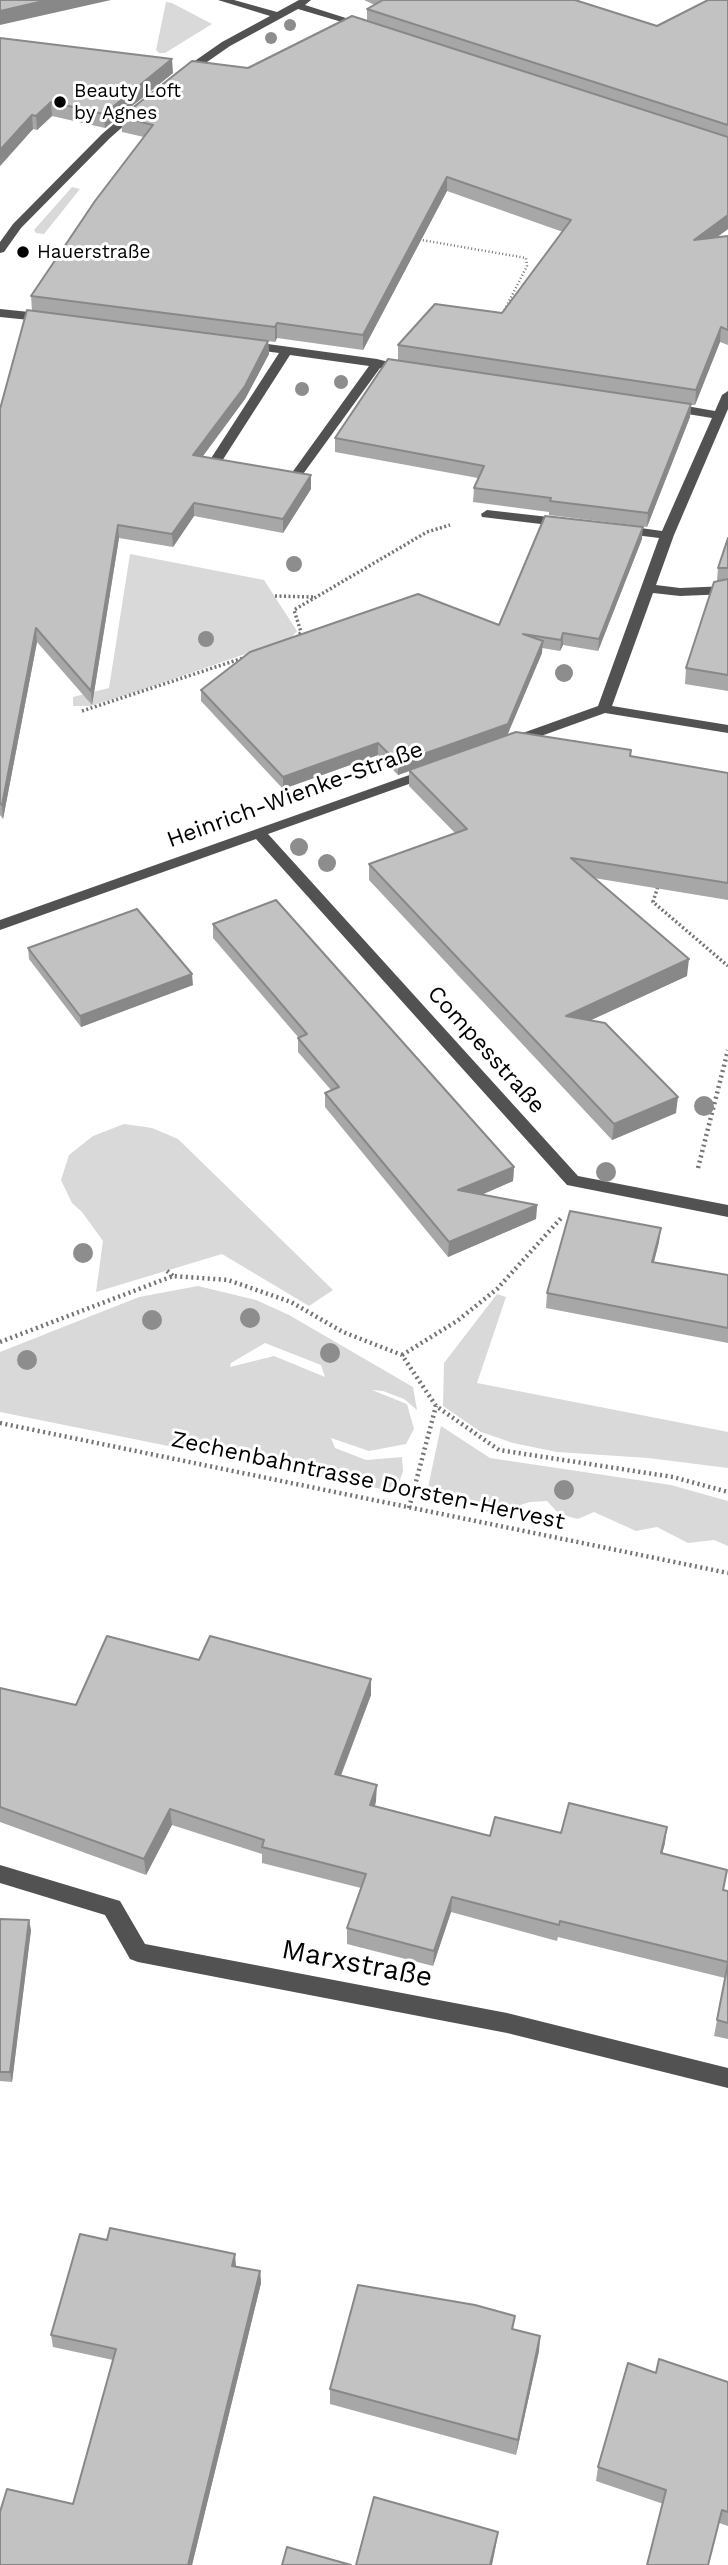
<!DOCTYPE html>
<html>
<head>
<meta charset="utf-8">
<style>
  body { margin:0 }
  canvas { display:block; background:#fff }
</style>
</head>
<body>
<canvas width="728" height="2565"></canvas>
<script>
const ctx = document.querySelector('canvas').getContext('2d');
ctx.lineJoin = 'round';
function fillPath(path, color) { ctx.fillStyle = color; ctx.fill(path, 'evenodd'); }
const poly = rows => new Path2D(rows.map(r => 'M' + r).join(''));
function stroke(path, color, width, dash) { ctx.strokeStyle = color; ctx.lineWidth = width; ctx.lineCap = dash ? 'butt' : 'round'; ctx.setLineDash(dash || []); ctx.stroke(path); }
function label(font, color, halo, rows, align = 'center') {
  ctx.font = font + ' "Work Sans",sans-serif'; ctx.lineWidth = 6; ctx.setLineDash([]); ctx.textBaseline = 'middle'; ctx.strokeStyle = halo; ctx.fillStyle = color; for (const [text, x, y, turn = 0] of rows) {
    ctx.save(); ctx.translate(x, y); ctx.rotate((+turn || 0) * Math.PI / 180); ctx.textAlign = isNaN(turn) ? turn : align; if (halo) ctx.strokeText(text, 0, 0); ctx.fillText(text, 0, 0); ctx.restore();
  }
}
const green = poly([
  [166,2,172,3,212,24,165,53,159,53,156,50],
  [72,187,80,189,44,234,36,233,34,230],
  [130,554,264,580,297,631,291,638,139,691,90,706,73,706,73,697,109,688],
  [124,1124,152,1128,178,1139,333,1290,309,1306,222,1254,96,1292,103,1241,82,1212,72,1203,61,1180,69,1155,93,1136],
  [198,1286,256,1300,289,1315,413,1387,417,1410,404,1399,383,1391,372,1390,407,1404,414,1429,406,1444,369,1451,331,1438,335,1448,366,1460,402,1457,403,1471,396,1492,0,1412,0,1352,139,1297],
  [265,1343,321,1365,325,1377,274,1356,230,1367,231,1363],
  [497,1294,506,1297,477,1383,728,1432,728,1468,648,1458,557,1452,513,1443,481,1432,443,1406,444,1363],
  [441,1426,490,1458,671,1485,728,1501,728,1546,714,1540,688,1543,657,1527,636,1531,594,1512,578,1519,559,1514,547,1501,530,1502,494,1513,426,1497]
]);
const pathFar2 = poly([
  [416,239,526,258,527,266,504,311]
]);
const pathFar1 = poly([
  [275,596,313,597],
  [297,638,301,632,294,610,427,532,450,525],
  [82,711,243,658],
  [659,883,653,902,728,966]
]);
const path = poly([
  [698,1168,728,1050],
  [167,1271,173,1276],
  [0,1342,173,1276,228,1280,291,1302,343,1332,402,1355,436,1406,499,1450,673,1477,728,1492],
  [402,1355,457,1321,497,1289,562,1217],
  [0,1423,728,1573],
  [409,1508,436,1406]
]);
const minor = poly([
  [218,0,234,0,277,12,299,0,311,0,305,5,374,27,369,30,298,9,230,46,184,78,176,78,176,74,222,42,270,16,218,0],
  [135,106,144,108,110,138,21,228,4,252,0,253,0,242,13,224,102,134,135,106],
  [0,309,49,314,55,318,49,322,0,317,0,309],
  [246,341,377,359,412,368,406,372,380,368,298,481,294,482,272,475,278,471,291,474,369,366,290,355,222,461,234,463,234,469,210,466,208,463,279,353,242,348,242,342,246,341],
  [728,391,728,409,674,535,656,585,680,588,728,586,728,594,680,596,653,593,612,706,728,725,728,733,605,713,516,745,506,745,506,739,598,706,659,538,619,533,613,529,619,525,662,531,712,418,669,411,663,407,669,403,715,411,722,395,728,391],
  [487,510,566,519,572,523,566,527,482,517,481,514,487,510],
  [432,767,437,768,437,774,268,834,578,1176,728,1205,728,1217,567,1185,256,839,0,930,0,920,432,767],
  [0,1865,120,1901,145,1944,507,2013,728,2068,728,2088,507,2033,138,1962,130,1959,105,1915,0,1883,0,1865]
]);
const trees = [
  [290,25,6],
  [271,38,6],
  [341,382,7],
  [302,389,7],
  [294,564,8],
  [206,639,8],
  [564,673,9],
  [299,847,9],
  [327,863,9],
  [704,1106,10],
  [606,1172,10],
  [83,1253,10],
  [250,1318,10],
  [152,1320,10],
  [330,1353,10],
  [27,1360,10],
  [564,1490,10]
];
const wall = poly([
  [364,0,575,0,657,26,728,0,728,229,716,238,728,236,728,345,720,342,695,405,691,405,690,417,647,527,549,515,549,512,473,502,474,488,478,478,335,452,335,438,398,360,398,345,502,313,563,232,447,191,363,350,277,338,275,342,32,311,31,296,144,137,122,132,121,117,367,21,367,9,375,5],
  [0,38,173,73,105,128,52,116,37,130,33,129,0,166],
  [268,341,269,354,245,399,203,456,311,489,283,533,194,516,173,547,119,538,92,705,37,642,3,819,0,815,0,409],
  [728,538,728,691,685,684,686,668,717,581,718,568],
  [642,539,598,651,563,645,560,651,542,648,542,653,507,735,728,773,728,900,594,878,687,976,591,1020,676,1113,612,1140,369,880,369,864,455,833,409,786,409,771,398,775,378,755,283,789,201,701,201,690,499,625],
  [213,924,514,1167,513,1181,481,1195,537,1205,536,1219,448,1257,325,1107,325,1093,331,1090,298,1052,298,1037,213,938],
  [28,948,193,985,81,1027,29,959],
  [659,1242,654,1262,728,1275,728,1343,546,1308,547,1293],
  [199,1660,371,1679,371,1695,341,1776,376,1801,375,1806,490,1836,561,1833,665,1843,662,1854,724,1890,728,1891,728,2039,714,2036,725,1978,558,1937,557,1941,451,1912,433,1966,347,1944,347,1928,361,1888,262,1863,262,1854,172,1825,146,1875,0,1822,0,1688,76,1705],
  [0,1919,31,1930,12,2082,0,2081],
  [107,2240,260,2271,261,2283,192,2565,0,2565,73,2504,113,2360,53,2347,51,2335],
  [515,2316,513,2329,540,2336,539,2351,516,2455,330,2404,330,2389],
  [656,2373,728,2382,728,2526,596,2481,598,2467]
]);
const shadedWall = poly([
  [48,0,111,0,0,25,0,11],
  [172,59,173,73,105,128,104,114],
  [51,102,52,116,37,130,36,116],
  [32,115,33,129,0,166,0,150],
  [447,177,447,191,363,350,363,335],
  [728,215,728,229,692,255,694,240],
  [277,323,277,338,275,342,275,327],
  [721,327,720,342,695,405,696,390],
  [268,341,269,354,245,399,194,468,193,455],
  [691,404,690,417,647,527,648,513],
  [311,475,311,489,283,533,283,519],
  [194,503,194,516,173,547,172,534],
  [118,525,119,538,92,705,91,691],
  [643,527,642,539,598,651,599,639],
  [36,628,37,642,3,819,2,805],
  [563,633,563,645,560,651,561,640],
  [543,641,542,653,507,736,398,775,398,763],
  [378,743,378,755,283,789,283,777],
  [689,959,687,976,565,1032,566,1016],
  [192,974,193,985,81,1027,80,1016],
  [678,1097,676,1113,612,1140,614,1124],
  [514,1167,513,1181,458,1205,458,1190],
  [537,1205,536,1219,448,1257,449,1242],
  [661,1228,659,1242,650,1276,652,1262],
  [371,1679,371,1695,335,1790,335,1774],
  [377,1785,376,1801,370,1821,370,1805],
  [170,1809,172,1825,146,1875,144,1859],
  [667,1827,665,1843,658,1869,661,1853],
  [452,1897,451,1912,433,1966,434,1951],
  [29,1920,31,1930,12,2082,10,2072],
  [235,2254,236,2266,233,2278,232,2266],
  [260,2271,261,2283,192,2565,188,2565],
  [540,2336,539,2351,516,2455,518,2440],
  [498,2532,496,2545,492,2565,490,2565]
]);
const building = poly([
  [0,0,48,0,0,11,0,0],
  [383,0,575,0,657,26,708,0,728,0,728,125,367,9,383,0],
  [352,16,728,137,728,215,694,240,728,236,728,330,721,327,696,390,398,345,435,304,502,313,571,220,447,177,363,335,277,323,275,327,31,296,95,201,153,125,121,117,192,61,248,68,352,16],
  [0,38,172,59,104,114,51,102,36,116,32,115,0,150,0,38],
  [27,310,268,341,245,386,193,455,311,475,283,519,194,503,172,534,118,525,91,691,36,628,2,805,0,803,0,409,27,310],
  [388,359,691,404,648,513,550,501,551,498,474,488,484,466,335,438,388,359],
  [545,516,643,527,599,639,563,633,561,640,523,634,543,641,508,724,398,763,378,743,283,777,201,690,250,652,418,594,499,625,545,516],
  [728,538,728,568,718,568,728,538],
  [728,579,728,675,686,668,714,582,728,579],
  [516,732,631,750,630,756,728,773,728,883,571,858,689,959,566,1016,605,1023,678,1097,614,1124,369,864,467,829,409,770,516,732],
  [276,900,514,1167,458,1190,537,1205,449,1242,325,1093,339,1087,298,1038,307,1034,213,924,276,900],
  [137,909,192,974,80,1016,28,948,137,909],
  [570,1211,661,1228,652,1262,728,1275,728,1328,547,1293,570,1211],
  [107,1636,199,1660,210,1636,371,1679,335,1774,377,1785,370,1805,490,1836,495,1817,561,1833,569,1803,667,1827,661,1853,727,1870,723,1890,728,1891,728,1962,560,1921,559,1925,452,1897,434,1951,347,1928,366,1874,262,1847,264,1840,170,1809,144,1859,0,1807,0,1688,76,1705,107,1636],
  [0,1919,29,1920,10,2072,0,2072,0,1919],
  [728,1963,728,2023,717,2020,728,1963],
  [110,2228,235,2254,232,2266,260,2271,188,2565,0,2565,0,2512,7,2489,73,2504,116,2349,51,2335,80,2234,107,2240,110,2228],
  [358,2285,475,2305,515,2316,512,2329,540,2336,518,2440,330,2389,358,2285],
  [659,2359,728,2382,728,2512,722,2510,708,2565,647,2565,666,2490,598,2467,628,2363,656,2373,659,2359],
  [374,2497,498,2532,490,2565,356,2565,374,2497],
  [287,2547,351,2565,282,2565,287,2547]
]);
const markers = [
  [60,102,7,"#000"],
  [23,252,7,"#000"]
];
const farPoinames = [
  ["Beauty Loft",74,91],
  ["by Agnes",74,113],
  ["Hauerstraße",37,252]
];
const streetNames = [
  ["Heinrich-Wienke-Straße",295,795,-20],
  ["Compesstraße",486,1050,48],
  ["Zechenbahntrasse Dorsten-Hervest",368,1481,12]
];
const nearStreetnames = [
  ["Marxstraße",357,1964,11]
];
fillPath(green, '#d9d9d9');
stroke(pathFar2, '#747474', 2.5, [1, 2.5]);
stroke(pathFar1, '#747474', 3.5, [2, 2.5]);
stroke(path, '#747474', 4.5, [2, 3.5]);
fillPath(minor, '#525252');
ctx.fillStyle = '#8d8d8d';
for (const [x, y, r] of trees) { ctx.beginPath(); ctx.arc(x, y, r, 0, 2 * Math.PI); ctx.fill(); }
fillPath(wall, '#a7a7a7');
fillPath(shadedWall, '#888');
fillPath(building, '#c2c2c2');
stroke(building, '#888', 2);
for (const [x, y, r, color] of markers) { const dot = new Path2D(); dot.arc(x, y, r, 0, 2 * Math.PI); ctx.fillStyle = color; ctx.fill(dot); stroke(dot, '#fff', 2.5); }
label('19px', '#000', '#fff', farPoinames, 'left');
label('23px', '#000', '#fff', streetNames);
label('28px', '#000', '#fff', nearStreetnames);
</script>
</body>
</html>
